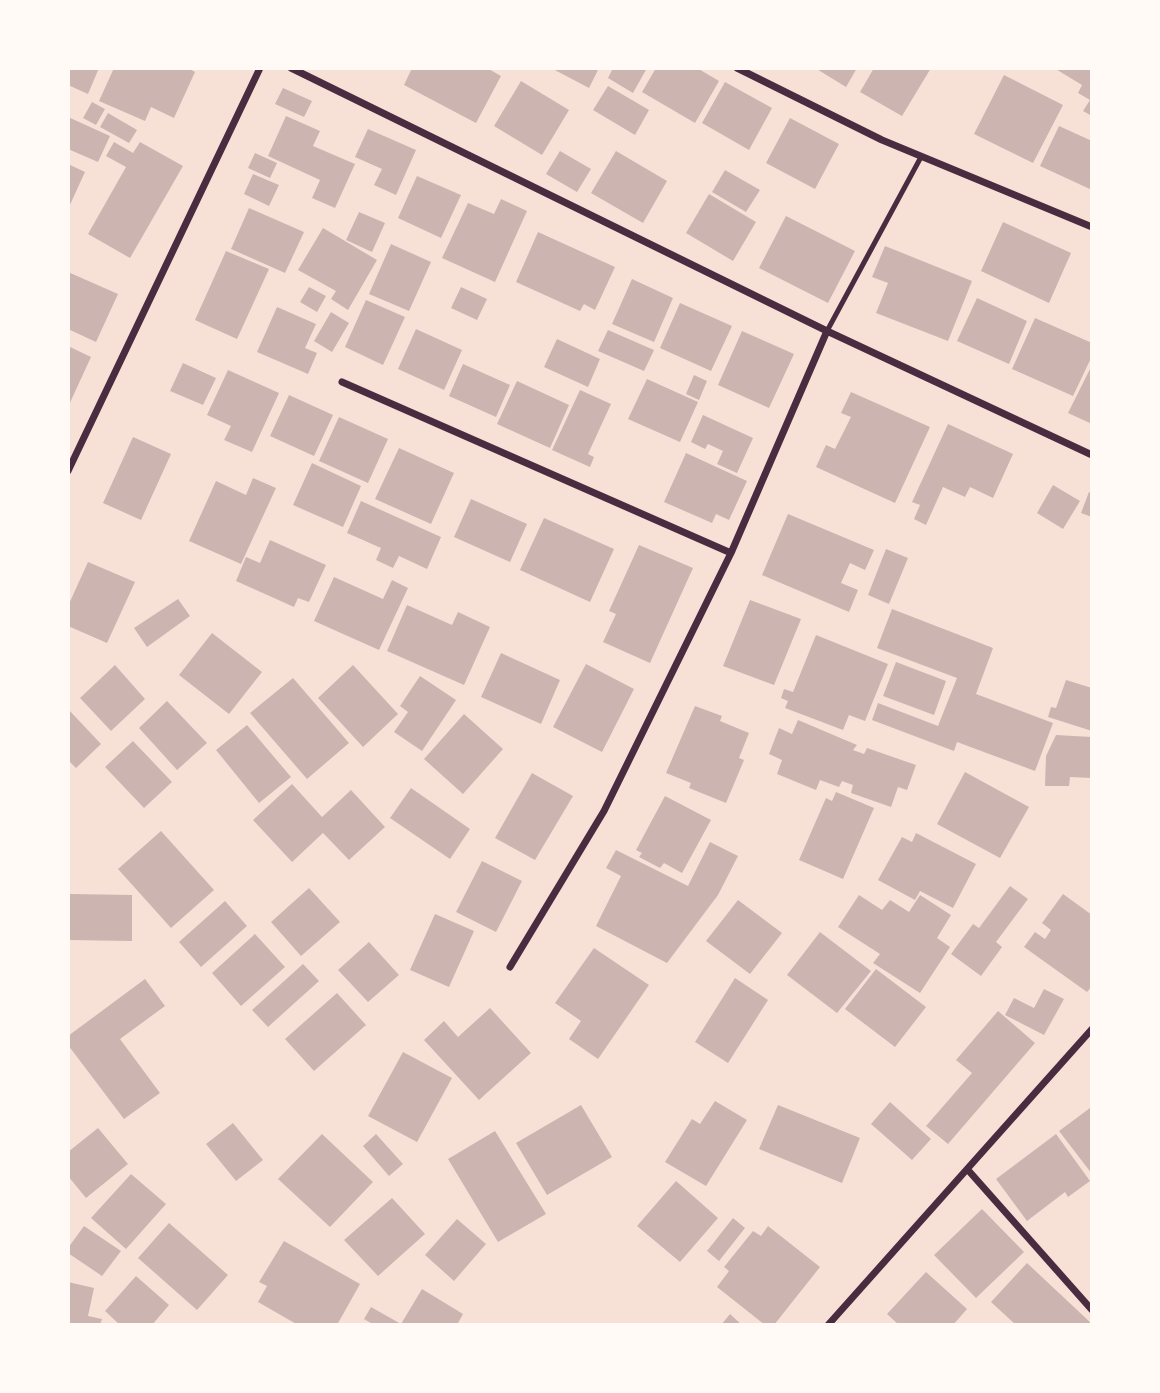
<!DOCTYPE html>
<html>
<head>
<meta charset="utf-8">
<style>
  body { margin:0 }
  #map { position:relative; width:1160px; height:1393px; overflow:hidden; background:#f7e1d7; font-family:"Nunito Sans",sans-serif }
  canvas { display:block }
  .frame { position:absolute; inset:0; border:70px solid #fffaf5; pointer-events:none }
</style>
</head>
<body>
<div id="map">
<canvas width="1160" height="1393"></canvas>
<div class="frame"></div>
</div>
<script>
const ctx = document.querySelector('canvas').getContext('2d');
ctx.lineJoin = 'round';
function fillPath(path, color) { ctx.fillStyle = color; ctx.fill(path, 'evenodd'); }
const poly = rows => new Path2D(rows.map(r => 'M' + r).join(''));
function stroke(path, color, width, dash) { ctx.strokeStyle = color; ctx.lineWidth = width; ctx.lineCap = dash ? 'butt' : 'round'; ctx.setLineDash(dash || []); ctx.stroke(path); }
const building = poly([
  [68,68,99,68,88,94,68,85],
  [114,68,188,68,195,72,174,118,151,107,145,121,99,101],
  [412,68,487,68,501,76,476,123,404,85],
  [551,68,599,68,589,88],
  [613,68,647,68,633,93,608,78],
  [656,68,697,68,719,81,695,123,642,92],
  [815,68,857,68,846,87],
  [874,68,931,68,902,116,860,92],
  [1054,68,1092,68,1092,116,1083,111,1090,100,1078,93,1082,85],
  [1004,75,1063,105,1033,163,974,134],
  [521,81,569,110,542,155,494,126],
  [725,82,772,108,749,150,702,123],
  [608,86,649,110,635,135,593,110],
  [283,88,312,101,304,117,275,104],
  [92,102,105,109,96,125,83,118],
  [108,113,137,130,129,143,100,127],
  [286,116,320,131,313,146,355,164,335,208,312,198,320,180,268,156],
  [68,117,110,136,98,162,68,149],
  [790,118,839,144,815,189,766,163],
  [1059,126,1092,141,1092,190,1040,166],
  [368,129,416,150,396,195,374,185,382,169,355,157],
  [114,142,133,153,140,142,183,166,130,258,88,234,126,167,106,156],
  [560,151,591,169,577,192,546,174],
  [616,151,667,181,643,223,591,193],
  [255,153,277,163,270,178,248,168],
  [68,164,85,172,68,209],
  [725,170,760,190,746,212,712,192],
  [253,174,279,185,269,206,244,194],
  [417,176,461,195,441,238,398,218],
  [709,194,756,222,733,261,686,233],
  [501,199,527,211,495,282,442,258,468,203,494,214],
  [249,208,304,232,285,273,231,249],
  [359,212,385,223,372,252,346,240],
  [786,216,855,251,828,303,759,268],
  [1003,222,1071,253,1049,303,981,271],
  [323,228,377,260,348,310,331,299,336,291,298,270],
  [538,232,615,267,595,310,584,304,580,311,516,282],
  [391,244,431,262,409,311,369,294],
  [885,246,972,281,948,341,876,313,888,283,872,277],
  [226,251,269,269,237,339,195,320],
  [68,272,118,294,96,342,68,329],
  [632,279,673,298,654,342,612,324],
  [309,287,326,296,317,312,300,302],
  [461,287,487,299,477,320,451,308],
  [977,298,1027,321,1009,364,957,341],
  [366,300,405,317,383,365,345,347],
  [680,303,732,326,711,371,660,348],
  [277,307,316,324,305,348,317,353,308,374,257,352],
  [331,312,349,323,332,352,314,341],
  [1035,318,1092,343,1092,356,1073,396,1012,369],
  [416,329,462,350,444,390,398,369],
  [608,330,654,350,644,371,598,351],
  [742,331,794,354,769,408,718,385],
  [557,339,600,359,588,387,544,367],
  [68,346,91,357,68,407],
  [183,363,216,378,203,405,170,391],
  [463,364,510,385,496,417,449,396],
  [1092,365,1092,424,1068,413],
  [228,370,279,393,252,452,224,440,231,426,207,415],
  [694,375,707,381,699,400,686,394],
  [647,379,698,402,680,442,628,419],
  [517,381,569,405,550,448,497,424],
  [580,390,611,404,588,454,594,457,590,467,552,450],
  [851,392,930,427,895,503,816,467,826,445,835,449,851,417,841,413],
  [289,395,333,415,314,456,270,436],
  [703,415,753,438,737,473,717,464,723,451,708,444,705,449,691,442],
  [339,417,388,439,368,483,319,461],
  [948,424,1013,454,993,498,970,487,965,497,943,487,926,525,914,519,920,505,912,502],
  [133,437,171,454,141,520,103,503],
  [399,448,454,473,431,524,375,499],
  [686,453,747,481,729,520,716,514,712,523,664,502],
  [312,463,361,486,343,527,293,505],
  [253,478,276,488,241,564,189,541,216,481,246,495],
  [1053,485,1080,501,1063,529,1037,513],
  [1089,492,1092,493,1092,517,1081,513],
  [471,499,527,524,510,562,454,537],
  [361,501,441,537,427,569,399,556,393,568,376,560,381,548,347,533],
  [788,514,874,550,865,570,850,563,841,583,858,590,849,612,762,575],
  [544,518,614,549,590,602,520,570],
  [270,540,326,565,309,602,298,598,294,607,236,581,246,557,260,563],
  [639,545,693,568,650,663,603,642,616,614,609,611],
  [886,549,908,558,889,604,868,595],
  [88,562,135,582,107,643,68,626,68,606],
  [334,577,383,599,392,580,408,588,379,650,314,621],
  [178,599,190,616,147,647,134,628],
  [750,600,801,619,774,685,723,666],
  [407,605,452,625,458,612,490,627,464,685,387,651],
  [892,609,993,648,976,694,1053,723,1035,771,957,742,954,751,872,720,878,703,938,726,957,678,877,648],
  [212,633,262,672,229,714,179,675],
  [816,635,888,664,865,721,849,715,843,730,785,708,788,701,781,698,784,689,793,692],
  [501,653,560,680,541,724,481,697],
  [896,662,946,681,934,715,883,696],
  [586,664,634,689,602,752,553,727],
  [115,665,145,699,111,731,80,698],
  [353,665,398,714,363,747,318,698],
  [420,676,456,700,422,751,394,732,408,712,400,706],
  [293,678,349,743,307,779,250,713],
  [1066,680,1092,688,1092,731,1048,717,1051,707,1056,708],
  [167,701,207,743,177,770,139,728],
  [695,706,722,716,720,721,749,733,739,758,744,760,726,803,689,788,691,783,666,773],
  [68,709,101,744,76,768,68,760],
  [464,714,503,749,463,794,424,759],
  [798,720,857,745,853,750,864,754,867,748,916,765,907,790,898,787,891,807,851,793,853,785,842,781,839,787,820,780,816,790,777,774,782,760,769,754,779,728,792,734],
  [247,725,291,777,259,803,216,750],
  [1056,735,1092,737,1092,778,1070,777,1069,786,1045,786,1046,756],
  [133,741,172,782,144,808,105,767],
  [965,772,1029,807,1000,858,937,824],
  [532,773,573,796,535,860,495,838],
  [292,784,322,817,351,790,385,827,349,860,323,833,292,862,253,820],
  [411,788,470,829,450,859,390,818],
  [836,792,874,808,843,879,799,860,826,798,832,801],
  [665,796,711,820,682,873,664,863,660,868,639,857,642,853,636,850],
  [161,831,214,890,171,928,118,869],
  [916,833,976,864,953,908,920,891,915,900,878,880,902,837,912,842],
  [710,842,738,856,718,895,667,963,596,926,621,876,606,868,616,850,688,886],
  [482,861,522,881,496,932,456,912],
  [1010,886,1028,899,996,942,1002,947,981,976,951,954,973,924,979,928],
  [309,888,340,922,301,956,271,922],
  [70,894,132,895,132,941,69,940],
  [1063,894,1092,915,1092,986,1087,992,1024,947,1035,932,1045,939,1051,930,1042,923],
  [859,895,882,910,890,900,909,912,920,895,951,915,937,938,950,947,920,993,873,963,880,954,838,927],
  [738,900,782,933,750,974,706,941],
  [225,901,247,926,201,967,179,942],
  [435,914,474,931,449,987,410,970],
  [820,932,871,971,837,1013,787,975],
  [255,934,285,967,241,1006,212,973],
  [369,942,399,975,368,1002,338,970],
  [594,948,649,985,598,1059,569,1039,581,1021,555,1003],
  [303,964,319,981,268,1027,252,1010],
  [876,969,926,1007,895,1047,845,1009],
  [735,978,768,1000,728,1063,695,1042],
  [145,979,165,1006,120,1039,160,1093,124,1119,68,1045,68,1036],
  [1044,989,1064,999,1044,1035,1005,1015,1014,998,1034,1008],
  [337,993,366,1025,314,1071,285,1039],
  [490,1008,531,1053,479,1100,424,1040,444,1021,458,1037],
  [998,1011,1035,1043,948,1144,926,1126,972,1073,956,1060],
  [403,1052,452,1078,417,1142,368,1116],
  [715,1101,747,1120,706,1186,665,1162,692,1119,700,1124],
  [890,1102,931,1139,912,1160,871,1124],
  [581,1105,612,1157,547,1195,516,1143],
  [778,1105,860,1138,842,1183,759,1149],
  [1090,1108,1092,1110,1092,1174,1059,1131],
  [233,1123,263,1160,236,1181,206,1144],
  [98,1128,128,1164,86,1198,68,1176,68,1152],
  [495,1131,546,1214,498,1242,448,1159],
  [322,1134,373,1182,330,1227,278,1179],
  [376,1134,403,1164,389,1176,363,1146],
  [1056,1134,1090,1181,1068,1197,1065,1192,1027,1221,996,1179],
  [131,1174,166,1204,126,1249,91,1218],
  [676,1181,718,1218,680,1262,637,1226],
  [392,1198,425,1234,378,1276,344,1240],
  [982,1209,1024,1252,976,1298,934,1255],
  [733,1218,745,1228,719,1261,707,1251],
  [457,1219,486,1244,454,1281,425,1255],
  [169,1223,228,1275,197,1310,138,1258],
  [84,1226,121,1251,102,1276,68,1253,68,1248],
  [768,1226,820,1267,774,1325,765,1325,717,1287,729,1271,724,1267,753,1231,761,1236],
  [284,1241,360,1284,337,1325,298,1325,258,1302,267,1286,259,1282],
  [1027,1263,1092,1324,1092,1325,1016,1325,991,1302],
  [926,1272,967,1309,953,1325,899,1325,887,1314],
  [136,1276,169,1305,152,1325,120,1325,105,1311],
  [68,1282,94,1288,88,1316,102,1319,100,1325,68,1325],
  [422,1289,463,1314,457,1325,374,1325,364,1319,371,1307,401,1324],
  [730,1314,742,1325,721,1325]
]);
const service = poly([
  [827,331,921,157]
]);
const minor = poly([
  [291,68,827,331,1092,455],
  [737,68,882,140,1092,227],
  [342,382,731,553],
  [68,471,260,68],
  [510,967,604,811,731,553,827,331],
  [968,1170,1092,1310],
  [828,1325,1092,1029]
]);
fillPath(building, '#ccb4b1');
stroke(service, '#4a2c40', 5);
stroke(minor, '#4a2c40', 7);
</script>
</body>
</html>
